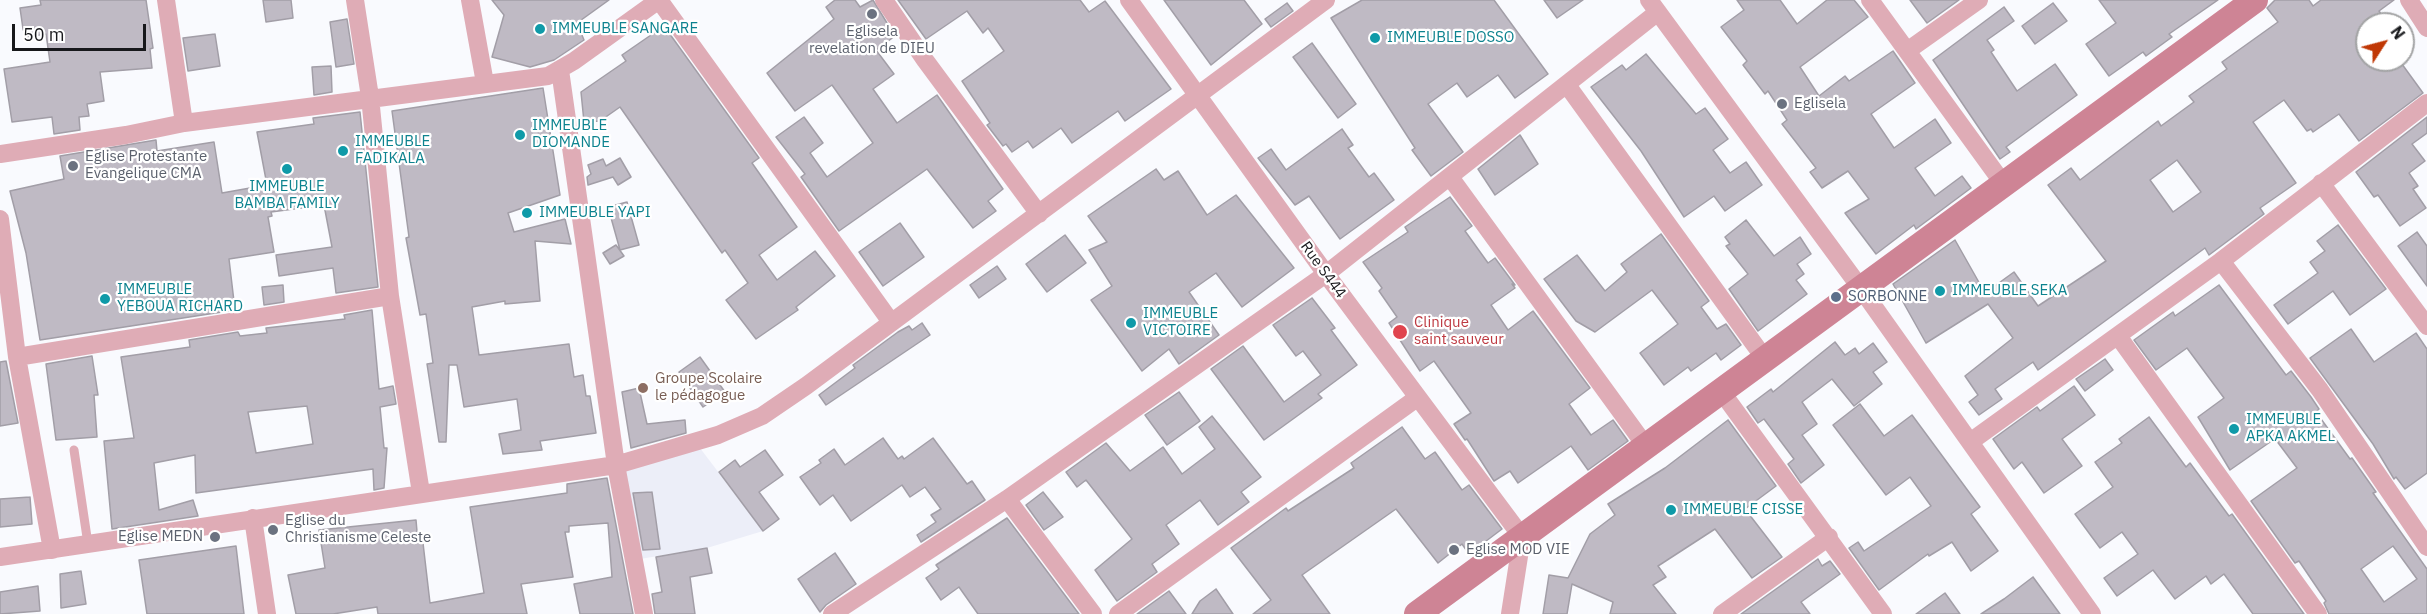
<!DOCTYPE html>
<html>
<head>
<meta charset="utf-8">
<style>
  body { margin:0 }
  #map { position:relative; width:2427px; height:614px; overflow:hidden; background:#f9fafe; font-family:"IBM Plex Sans",sans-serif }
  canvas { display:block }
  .north { position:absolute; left:2355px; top:12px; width:60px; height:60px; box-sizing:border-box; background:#fff; border:2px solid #a2a3a4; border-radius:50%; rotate:54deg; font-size:16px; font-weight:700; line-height:24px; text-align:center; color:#17181b }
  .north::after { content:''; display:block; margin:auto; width:21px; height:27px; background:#c03805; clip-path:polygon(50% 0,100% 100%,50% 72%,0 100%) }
  .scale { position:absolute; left:12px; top:24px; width:134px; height:27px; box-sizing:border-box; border:3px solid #17181b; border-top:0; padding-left:8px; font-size:18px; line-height:21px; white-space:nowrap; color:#17181b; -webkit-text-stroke:4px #fff; paint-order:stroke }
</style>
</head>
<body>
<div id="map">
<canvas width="2427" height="614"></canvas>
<div class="north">N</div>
<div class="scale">50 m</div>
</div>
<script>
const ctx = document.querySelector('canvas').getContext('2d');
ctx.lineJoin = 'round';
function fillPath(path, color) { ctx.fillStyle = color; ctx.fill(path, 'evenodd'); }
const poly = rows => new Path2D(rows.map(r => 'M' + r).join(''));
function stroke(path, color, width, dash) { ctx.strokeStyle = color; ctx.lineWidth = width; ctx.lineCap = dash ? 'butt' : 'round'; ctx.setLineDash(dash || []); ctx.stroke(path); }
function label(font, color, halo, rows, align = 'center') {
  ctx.font = font + ' "IBM Plex Sans",sans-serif'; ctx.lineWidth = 4.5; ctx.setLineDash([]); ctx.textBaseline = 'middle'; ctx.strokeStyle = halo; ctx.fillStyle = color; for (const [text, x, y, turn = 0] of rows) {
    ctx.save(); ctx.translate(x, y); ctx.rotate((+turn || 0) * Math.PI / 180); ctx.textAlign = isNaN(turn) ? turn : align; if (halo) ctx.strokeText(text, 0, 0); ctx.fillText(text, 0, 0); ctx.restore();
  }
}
const built = poly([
  [700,448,763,531,707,548,640,559,625,469]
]);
const building = poly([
  [40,0,146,0,153,48,150,49,152,68,100,72,104,101,87,104,89,116,79,117,80,130,54,134,52,117,12,122,4,69,50,62,46,34,26,37,23,29,20,8,41,5,40,0],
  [263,0,291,0,293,18,266,22,263,0],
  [492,0,609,0,577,23,584,40,554,60,530,67,492,57,504,15,492,0],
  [835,0,855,0,860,7,873,0,895,36,876,50,894,74,873,89,897,123,937,95,1003,189,988,201,996,211,973,228,927,169,839,231,801,177,805,174,776,137,804,117,823,143,810,153,827,177,873,143,832,85,795,111,767,73,834,19,826,7,835,0],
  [898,0,1080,0,1089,12,1105,1,1171,89,1125,121,1118,111,1072,143,1061,128,1033,148,1028,141,1012,152,1006,144,1003,146,987,125,990,123,962,81,1004,51,988,28,983,33,967,11,926,39,898,0],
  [1164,0,1244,0,1262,24,1211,65,1164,0],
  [1362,0,1494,0,1548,74,1515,98,1498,75,1467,97,1457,83,1428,104,1463,152,1431,176,1412,150,1415,148,1331,18,1362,0],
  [1544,0,1583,0,1557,18,1544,0],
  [1737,0,1780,0,1797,24,1827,0,1854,0,1868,17,1800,67,1819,96,1845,76,1849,81,1893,51,1915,83,1871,114,1894,148,1935,119,1951,143,1915,168,1935,196,1962,176,1971,188,1916,229,1914,225,1876,254,1845,213,1869,199,1848,171,1822,188,1810,172,1816,168,1782,124,1787,120,1768,91,1765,94,1743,65,1747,61,1721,27,1744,10,1737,0],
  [1910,0,1959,0,1927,23,1910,0],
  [2099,0,2218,0,2169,34,2172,37,2146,56,2143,52,2109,76,2086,44,2116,23,2099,0],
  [2275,0,2309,0,2313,6,2321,0,2394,0,2379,11,2388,24,2367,24,2367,60,2399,60,2423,93,2359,141,2339,114,2313,132,2311,129,2307,131,2284,100,2253,122,2296,183,2260,208,2264,214,2209,255,2205,248,2038,370,2033,362,1995,389,2002,399,1979,415,1969,402,1978,395,1965,376,2013,338,1988,304,1926,343,1893,284,1955,240,1985,293,2014,272,2038,306,2106,261,2048,185,2071,168,2080,180,2158,121,2161,126,2194,102,2189,96,2227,69,2222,62,2278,22,2267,8,2275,0],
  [2177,160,2201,192,2173,212,2150,180,2177,160],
  [1287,3,1293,11,1271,27,1265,19,1287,3],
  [2053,3,2067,21,2035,44,2022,26,2053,3],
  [2004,7,2014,21,1987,40,1994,50,1991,52,2017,91,2055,64,2077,95,2006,147,2010,152,2000,159,1933,60,2004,7],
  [347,19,354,64,336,67,330,22,347,19],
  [664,26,759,158,752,163,797,227,759,255,777,280,815,251,835,276,796,307,798,310,756,339,726,300,748,283,725,250,722,253,620,107,600,121,584,122,581,92,626,61,622,55,664,26],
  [215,34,220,66,188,71,183,38,215,34],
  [1312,43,1356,104,1338,118,1293,57,1312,43],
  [1646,54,1696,114,1705,108,1728,139,1713,150,1730,173,1746,162,1762,185,1725,211,1714,196,1684,217,1641,151,1591,87,1622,65,1626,70,1646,54],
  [331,66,332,92,314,95,312,67,331,66],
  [543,88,560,195,508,213,514,232,565,219,571,244,535,241,540,301,505,304,505,301,472,307,479,355,569,344,574,377,583,375,586,396,590,396,596,433,540,441,542,450,503,454,499,434,521,430,517,399,464,407,457,365,449,365,446,442,439,442,427,364,433,363,426,314,420,315,406,238,409,237,392,111,543,88],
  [360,112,378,287,336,293,333,268,279,276,276,255,332,247,324,205,271,212,272,216,268,217,274,252,229,259,235,310,40,340,26,253,10,191,64,179,60,156,156,140,157,151,214,142,222,193,267,185,257,132,314,124,313,118,360,112],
  [2427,117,2427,133,2412,144,2425,161,2409,173,2418,186,2413,189,2426,208,2400,226,2378,195,2374,197,2356,172,2427,117],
  [1342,129,1353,145,1348,148,1369,177,1374,173,1394,200,1340,239,1309,196,1295,205,1258,158,1271,149,1286,170,1342,129],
  [1520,135,1538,164,1495,195,1478,169,1520,135],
  [620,158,631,177,618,185,613,177,588,185,587,177,591,174,588,165,603,159,606,166,620,158],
  [1156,169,1164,180,1178,171,1207,215,1236,195,1294,268,1242,307,1216,273,1189,292,1219,335,1179,364,1169,349,1142,371,1091,300,1112,286,1089,250,1107,242,1088,216,1156,169],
  [1450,197,1472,226,1465,231,1488,263,1495,258,1515,285,1512,284,1515,288,1491,305,1508,330,1533,311,1590,388,1569,404,1591,435,1613,420,1628,441,1588,470,1571,446,1518,483,1510,471,1494,481,1467,439,1465,440,1454,424,1471,413,1434,361,1420,371,1389,323,1397,317,1379,291,1382,288,1363,262,1408,232,1405,227,1450,197],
  [627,202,639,245,620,250,608,207,627,202],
  [1746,220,1774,256,1800,237,1811,254,1797,264,1804,274,1796,280,1807,294,1758,331,1729,289,1748,274,1726,246,1730,244,1725,237,1746,220],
  [900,223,924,257,883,286,859,252,900,223],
  [2338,225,2386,289,2350,315,2333,291,2288,324,2274,305,2318,273,2310,262,2325,251,2317,241,2338,225],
  [2417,232,2427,246,2427,286,2398,246,2417,232],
  [1661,234,1709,301,1701,307,1717,329,1726,324,1741,345,1721,360,1716,353,1691,371,1688,367,1664,385,1640,353,1678,324,1652,290,1595,332,1576,321,1544,279,1577,255,1605,291,1627,272,1621,264,1661,234],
  [1065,235,1086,263,1047,292,1026,264,1065,235],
  [616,245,624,256,610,264,603,253,616,245],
  [997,266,1006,279,979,298,970,285,997,266],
  [283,285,284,302,264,305,262,287,283,285],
  [2219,285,2286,375,2291,371,2311,397,2319,409,2316,412,2350,459,2352,458,2376,492,2373,493,2427,569,2427,614,2329,614,2324,603,2326,601,2299,561,2295,563,2251,501,2297,468,2276,440,2273,440,2230,470,2198,417,2224,398,2187,348,2156,370,2134,340,2173,312,2175,316,2219,285],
  [2393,546,2417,579,2384,602,2361,569,2393,546],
  [1312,298,1335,328,1331,330,1357,365,1318,394,1322,398,1264,440,1211,369,1243,346,1284,402,1321,375,1303,351,1296,356,1273,325,1312,298],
  [372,310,379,389,393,386,396,404,380,407,384,448,387,448,384,488,374,490,373,469,196,493,195,455,154,463,159,510,193,500,198,516,112,529,104,441,134,438,121,357,190,347,189,340,238,332,240,336,267,333,266,328,345,319,344,315,372,310],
  [307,406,313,444,256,453,248,412,307,406],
  [922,323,930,335,826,405,819,395,855,368,853,365,898,332,909,326,912,330,922,323],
  [2351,329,2374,362,2416,333,2427,349,2427,473,2405,489,2396,477,2394,479,2373,444,2310,358,2351,329],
  [1835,342,1845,355,1855,348,1859,354,1873,343,1887,362,1873,372,1882,384,1854,406,1832,379,1802,402,1817,424,1802,435,1824,465,1801,483,1788,464,1794,459,1764,419,1758,423,1747,407,1771,389,1773,392,1835,342],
  [92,356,98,395,94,395,97,437,56,440,46,364,92,356],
  [700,357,725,392,703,407,679,372,700,357],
  [2105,359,2113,370,2085,391,2076,379,2105,359],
  [6,361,18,423,0,426,0,362,6,361],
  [2074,386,2095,415,2062,439,2082,466,2044,493,2022,462,2014,469,1993,439,2037,407,2040,411,2074,386],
  [639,388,647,424,685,420,686,433,631,448,622,392,639,388],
  [1179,392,1200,421,1167,445,1145,415,1179,392],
  [1860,404,1884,436,1912,415,1980,507,1971,514,1998,551,1971,571,1952,542,1929,556,1928,554,1879,590,1849,548,1858,542,1864,551,1931,506,1910,477,1886,495,1833,425,1860,404],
  [1212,416,1261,477,1241,492,1249,502,1218,525,1200,500,1166,525,1179,544,1152,564,1157,572,1117,601,1095,570,1132,539,1086,480,1077,487,1066,472,1106,443,1130,471,1163,447,1182,474,1215,449,1199,427,1212,416],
  [2149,417,2186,467,2190,463,2229,516,2232,514,2304,614,2253,614,2224,574,2211,584,2206,576,2175,599,2153,570,2117,596,2104,578,2138,554,2122,532,2100,548,2075,514,2113,487,2095,462,2122,443,2119,439,2149,417],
  [1728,420,1776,486,1745,509,1782,557,1752,578,1715,529,1658,566,1666,577,1653,585,1676,614,1610,614,1613,602,1572,584,1567,614,1543,614,1549,575,1568,578,1590,534,1615,515,1608,504,1665,468,1728,420],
  [1402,427,1425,459,1435,452,1462,490,1469,485,1502,529,1469,554,1462,544,1438,563,1396,509,1302,575,1330,614,1253,614,1271,600,1231,548,1286,508,1288,511,1354,468,1351,463,1402,427],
  [883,438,898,459,902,456,904,459,933,438,967,484,972,481,985,500,921,542,917,535,936,522,931,515,941,509,925,487,910,497,902,485,851,521,833,495,820,505,800,477,821,463,819,460,834,449,845,465,883,438],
  [765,450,783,475,759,492,779,519,763,531,719,472,735,460,740,467,765,450],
  [607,478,633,614,580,614,574,584,612,577,608,523,569,526,569,532,565,532,573,577,521,584,527,614,378,614,377,607,333,614,296,614,288,575,325,568,319,530,416,520,418,543,423,543,430,603,484,593,470,507,567,493,567,484,607,478],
  [652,492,660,549,643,550,633,493,652,492],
  [1043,492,1063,517,1044,530,1026,505,1043,492],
  [30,497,32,524,0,527,0,499,30,497],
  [1007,518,1079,614,978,614,959,587,941,600,926,578,939,569,936,565,1007,518],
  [236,546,244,614,147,614,139,560,236,546],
  [707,548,712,573,690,577,695,614,655,614,652,594,662,592,656,557,707,548],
  [835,553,856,584,826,605,820,612,798,579,835,553],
  [1818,559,1822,566,1830,561,1840,574,1801,602,1810,614,1741,614,1818,559],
  [81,571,86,604,61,608,60,574,81,571],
  [2033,577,2060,614,1981,614,2004,599,2033,577],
  [38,586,40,611,0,614,0,592,38,586],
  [1216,589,1233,614,1192,614,1200,601,1216,589],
  [1169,591,1186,614,1137,614,1169,591],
  [1945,593,1960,614,1916,614,1945,593]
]);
const lane = poly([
  [74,450,88,544]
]);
const street = poly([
  [166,0,184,123],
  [355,0,370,97,390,296,421,493],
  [470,0,485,83],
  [659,0,891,322],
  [884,0,925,60,1039,214],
  [1129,0,1326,274,1522,537,1510,614],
  [1649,0,1862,290,2092,614],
  [1870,0,2005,186],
  [2409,0,2427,28],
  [1907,51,1979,0],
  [560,70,616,465,644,614],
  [1567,85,1765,359],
  [0,154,126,135,184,123,548,76,574,61,659,0],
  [1450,177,1645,445],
  [2321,183,2427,326],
  [0,219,17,357,52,550],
  [2221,261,2320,390,2427,547],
  [2118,336,2318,614],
  [17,357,390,296],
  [1721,391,1883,614],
  [1970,442,2221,261,2427,103],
  [1007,499,1093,614],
  [253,518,267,614],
  [0,557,616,465,718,435,762,416,806,386,1326,0],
  [832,614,1007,499,1326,274,1658,12],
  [1118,614,1417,398],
  [1722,614,1829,537]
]);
const secondary = poly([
  [1417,614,2255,0]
]);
const markers = [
  [872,14,6,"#6b7280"],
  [540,29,6,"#0f9aa8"],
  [1375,38,6,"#0f9aa8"],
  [1782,104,6,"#6b7280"],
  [520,135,6,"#0f9aa8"],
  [343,151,6,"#0f9aa8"],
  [73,166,6,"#6b7280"],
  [287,169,6,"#0f9aa8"],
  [527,213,6,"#0f9aa8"],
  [1940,291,6,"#0f9aa8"],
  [1836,297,6,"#5c6f8a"],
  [105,299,6,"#0f9aa8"],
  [1131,323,6,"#0f9aa8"],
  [1400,332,8,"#e0444e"],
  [643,388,6,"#8d6e63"],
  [2234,429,6,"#0f9aa8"],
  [1671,510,6,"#0f9aa8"],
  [273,530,6,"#6b7280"],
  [215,537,6,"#6b7280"],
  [1454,550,6,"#6b7280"]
];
const cultureNames = [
  ["IMMEUBLE SANGARE",552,29],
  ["IMMEUBLE DOSSO",1387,38],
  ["IMMEUBLE",532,126],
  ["DIOMANDE",532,143],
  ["IMMEUBLE",355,142],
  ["FADIKALA",355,159],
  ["IMMEUBLE",287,187,"center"],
  ["BAMBA FAMILY",287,204,"center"],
  ["IMMEUBLE YAPI",539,213],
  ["IMMEUBLE",117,290],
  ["YEBOUA RICHARD",117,307],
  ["IMMEUBLE SEKA",1952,291],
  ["IMMEUBLE",1143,314],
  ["VICTOIRE",1143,331],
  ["IMMEUBLE",2246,420],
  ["APKA AKMEL",2246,437],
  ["IMMEUBLE CISSE",1683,510]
];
const worshipNames = [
  ["Eglisela",872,32,"center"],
  ["revelation de DIEU",872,49,"center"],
  ["Eglisela",1794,104],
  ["Eglise Protestante",85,157],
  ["Evangelique CMA",85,174],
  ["Eglise du",285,521],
  ["Christianisme Celeste",285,538],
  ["Eglise MEDN",203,537,"right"],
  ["Eglise MOD VIE",1466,550]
];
const streetNames = [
  ["Rue S444",1323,270,54]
];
const serviceNames = [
  ["SORBONNE",1848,297]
];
const healthNames = [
  ["Clinique",1414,323],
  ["saint sauveur",1414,340]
];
const educationNames = [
  ["Groupe Scolaire",655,379],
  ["le pédagogue",655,396]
];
fillPath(built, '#eceef8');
fillPath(building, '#bfbac4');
stroke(building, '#a29ea7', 1.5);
stroke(lane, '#dfacb6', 9);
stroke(street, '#dfacb6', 18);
stroke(secondary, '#ce8495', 26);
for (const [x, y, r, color] of markers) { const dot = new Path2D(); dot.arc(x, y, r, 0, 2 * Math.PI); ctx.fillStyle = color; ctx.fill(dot); stroke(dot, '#fff', 2); }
label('15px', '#0d838f', '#fff', cultureNames, 'left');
label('15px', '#5b616d', '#fff', worshipNames, 'left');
label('15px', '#17181b', '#fff', streetNames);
label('15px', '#4e5e75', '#fff', serviceNames, 'left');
label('15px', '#be3a42', '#fff', healthNames, 'left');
label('15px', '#785e54', '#fff', educationNames, 'left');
</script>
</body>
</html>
